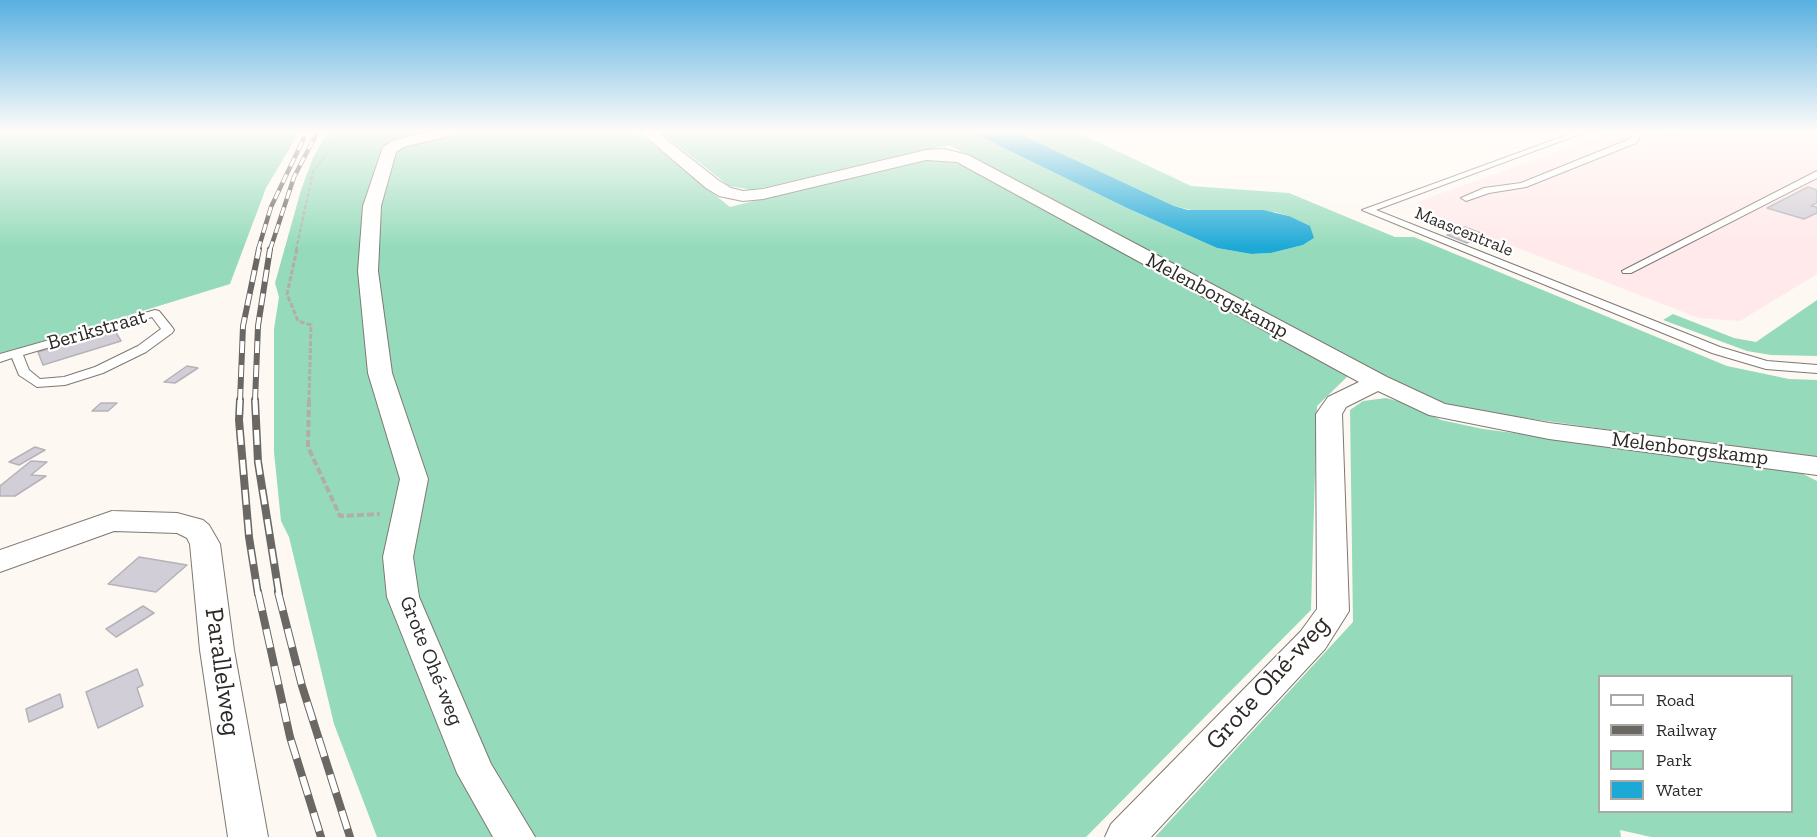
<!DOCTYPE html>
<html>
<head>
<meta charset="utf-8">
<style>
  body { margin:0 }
  #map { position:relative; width:1817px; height:837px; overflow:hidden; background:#fef8f2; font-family:"Zilla Slab",serif }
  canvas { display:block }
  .legend { position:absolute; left:1598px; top:675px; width:195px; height:138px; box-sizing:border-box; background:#fff; border:2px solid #aba9a8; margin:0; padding:8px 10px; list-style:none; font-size:18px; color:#2c2926 }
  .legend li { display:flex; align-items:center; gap:12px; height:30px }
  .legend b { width:30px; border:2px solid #aba9a8 }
</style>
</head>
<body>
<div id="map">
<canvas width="1817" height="837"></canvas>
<ul class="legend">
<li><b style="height:8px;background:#fff"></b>Road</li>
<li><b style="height:8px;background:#6b6763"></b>Railway</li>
<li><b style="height:16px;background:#95dbbb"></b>Park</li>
<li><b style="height:16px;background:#1da9d6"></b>Water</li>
</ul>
</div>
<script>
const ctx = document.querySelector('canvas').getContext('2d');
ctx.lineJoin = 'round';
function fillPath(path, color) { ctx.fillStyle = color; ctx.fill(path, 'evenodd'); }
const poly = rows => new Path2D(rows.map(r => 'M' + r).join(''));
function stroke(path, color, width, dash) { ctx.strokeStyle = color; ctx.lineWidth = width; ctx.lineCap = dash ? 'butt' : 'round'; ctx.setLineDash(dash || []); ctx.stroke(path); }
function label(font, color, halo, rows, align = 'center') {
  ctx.font = font + ' "Zilla Slab",serif'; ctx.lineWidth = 4.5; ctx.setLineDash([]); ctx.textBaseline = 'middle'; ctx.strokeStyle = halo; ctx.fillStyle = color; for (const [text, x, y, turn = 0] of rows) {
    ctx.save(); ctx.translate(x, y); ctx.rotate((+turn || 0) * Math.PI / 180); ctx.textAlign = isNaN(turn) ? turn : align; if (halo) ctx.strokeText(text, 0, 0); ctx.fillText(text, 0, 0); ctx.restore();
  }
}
const industrial = poly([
  [1614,131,1817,131,1817,274,1740,321,1699,318,1430,214,1417,202]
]);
const green = poly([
  [0,131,300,131,266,188,230,284,0,355],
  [328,131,636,131,730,207,925,158,948,160,966,167,1336,367,1348,376,1317,406,1311,610,1086,837,377,837,334,724,289,537,281,521,274,452,274,329,279,297,275,283,301,190,313,158],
  [659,131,969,131,1127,208,1217,248,1251,254,1271,253,1303,245,1314,238,1289,216,1275,212,1200,212,1174,206,1013,131,1075,131,1191,186,1289,193,1395,237,1414,237,1727,366,1789,379,1817,380,1817,459,1461,409,1434,401,1243,303,949,145,753,190,729,186],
  [1817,300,1817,356,1771,355,1747,351,1663,320,1673,314,1734,338,1756,342],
  [1386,398,1408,404,1441,420,1483,429,1793,469,1817,481,1817,837,1651,837,1620,830,1621,837,1155,837,1353,622,1350,410,1363,401],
  [1600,676,1792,676,1792,812,1600,812]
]);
const water = poly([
  [969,131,1013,131,1174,206,1188,210,1263,210,1289,216,1310,226,1314,238,1303,245,1271,253,1251,254,1217,248,1127,208]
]);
const building = poly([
  [1649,131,1684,131,1670,136,1649,131],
  [1808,187,1817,190,1817,203,1811,206,1817,207,1817,213,1804,219,1767,208,1808,187],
  [1465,227,1483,234,1467,243,1447,235,1465,227],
  [114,329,121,341,43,365,38,352,114,329],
  [187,366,198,368,175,383,164,382,187,366],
  [101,403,117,403,108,411,92,411,101,403],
  [35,447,45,450,19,465,9,462,35,447],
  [31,461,47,462,31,475,46,476,15,496,0,496,0,486,31,461],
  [139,557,187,565,156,592,108,584,139,557],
  [143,606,154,613,116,637,106,629,143,606],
  [137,669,143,685,137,688,143,706,98,728,86,692,137,669],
  [60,694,63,707,29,722,26,709,60,694]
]);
const pathFar2 = poly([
  [0,133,52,131],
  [296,250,313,172,343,131]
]);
const pathFar1 = poly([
  [297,249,287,294,298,321,311,325,309,401]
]);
const path = poly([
  [309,400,308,447,340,516,380,514]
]);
const lane = poly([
  [1578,131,1588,131,1376,210,1720,347,1767,361,1817,365,1817,373,1766,369,1712,353,1362,210,1578,131],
  [1635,131,1643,131,1636,143,1526,187,1489,193,1466,201,1461,198,1484,188,1521,183,1630,139,1635,131],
  [1817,171,1817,178,1631,273,1623,273,1622,271,1817,171],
  [155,310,159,311,172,327,174,330,172,333,146,352,103,373,65,385,37,387,19,375,12,358,0,362,0,354,155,310],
  [152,317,161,329,138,346,95,367,64,377,40,379,29,370,23,355,152,317]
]);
const street = poly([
  [433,131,458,131,455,134,404,147,396,152,381,206,378,271,392,373,428,479,413,557,419,597,491,764,535,837,493,837,457,773,387,597,383,557,400,479,368,373,358,271,363,206,383,147,392,141,433,131],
  [639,131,656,131,718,180,731,188,743,191,763,189,926,150,944,149,968,155,1387,377,1445,404,1549,423,1817,457,1817,475,1549,439,1429,415,1378,391,1346,407,1342,414,1349,611,1344,619,1325,649,1151,837,1105,837,1111,824,1301,631,1317,609,1316,414,1328,397,1359,382,957,162,926,160,763,199,743,201,719,196,706,188,639,131],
  [112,511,177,513,203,520,209,525,220,544,234,650,268,837,228,837,200,650,190,544,187,538,177,533,114,531,0,572,0,550,112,511]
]);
const railFar3 = poly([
  [258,250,271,207,304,138],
  [270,250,294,177,318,131]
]);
const railFar2 = poly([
  [240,401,243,326,259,249],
  [255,401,258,326,270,249]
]);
const railFar1 = poly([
  [240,400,239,420,249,537,258,594],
  [255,400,258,462,279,594]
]);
const rail = poly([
  [258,592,290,737,321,837],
  [278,592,302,686,350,837]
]);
const farStreetnames = [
  ["Maascentrale",1464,232,22]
];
const streetNames = [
  ["Melenborgskamp",1217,296,28],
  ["Berikstraat",97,330,-16],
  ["Melenborgskamp",1690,449,7],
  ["Grote Ohé-weg",431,661,68]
];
const nearStreetnames = [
  ["Parallelweg",222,672,82],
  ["Grote Ohé-weg",1268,683,-48]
];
fillPath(industrial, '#ffe9ea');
fillPath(green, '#95dbbb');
fillPath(water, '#1da9d6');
fillPath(building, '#d2ced7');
stroke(building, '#b5b2ba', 1.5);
stroke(lane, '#7f7872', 2);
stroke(street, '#7f7872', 2);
stroke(pathFar2, '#b2ada8', 2, [4, 2]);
stroke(pathFar1, '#b2ada8', 3, [5, 2]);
stroke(path, '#b2ada8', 4, [7, 3]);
fillPath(lane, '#fff');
fillPath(street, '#fff');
stroke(railFar3, '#6b6763', 4.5);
stroke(railFar2, '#6b6763', 6);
stroke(railFar1, '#6b6763', 8);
stroke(rail, '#6b6763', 8);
stroke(railFar3, '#fff', 3, [9]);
stroke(railFar2, '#fff', 4, [12]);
stroke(railFar1, '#fff', 5, [15]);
stroke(rail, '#fff', 6, [19]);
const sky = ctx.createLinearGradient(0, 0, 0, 248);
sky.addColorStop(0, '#57b0e1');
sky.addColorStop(0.53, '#fffcf9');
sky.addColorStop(1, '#fffcf900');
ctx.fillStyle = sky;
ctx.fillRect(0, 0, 1817, 248);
label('18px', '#2c2926', '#fff', farStreetnames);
label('21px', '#2c2926', '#fff', streetNames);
label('26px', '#2c2926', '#fff', nearStreetnames);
</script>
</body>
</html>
